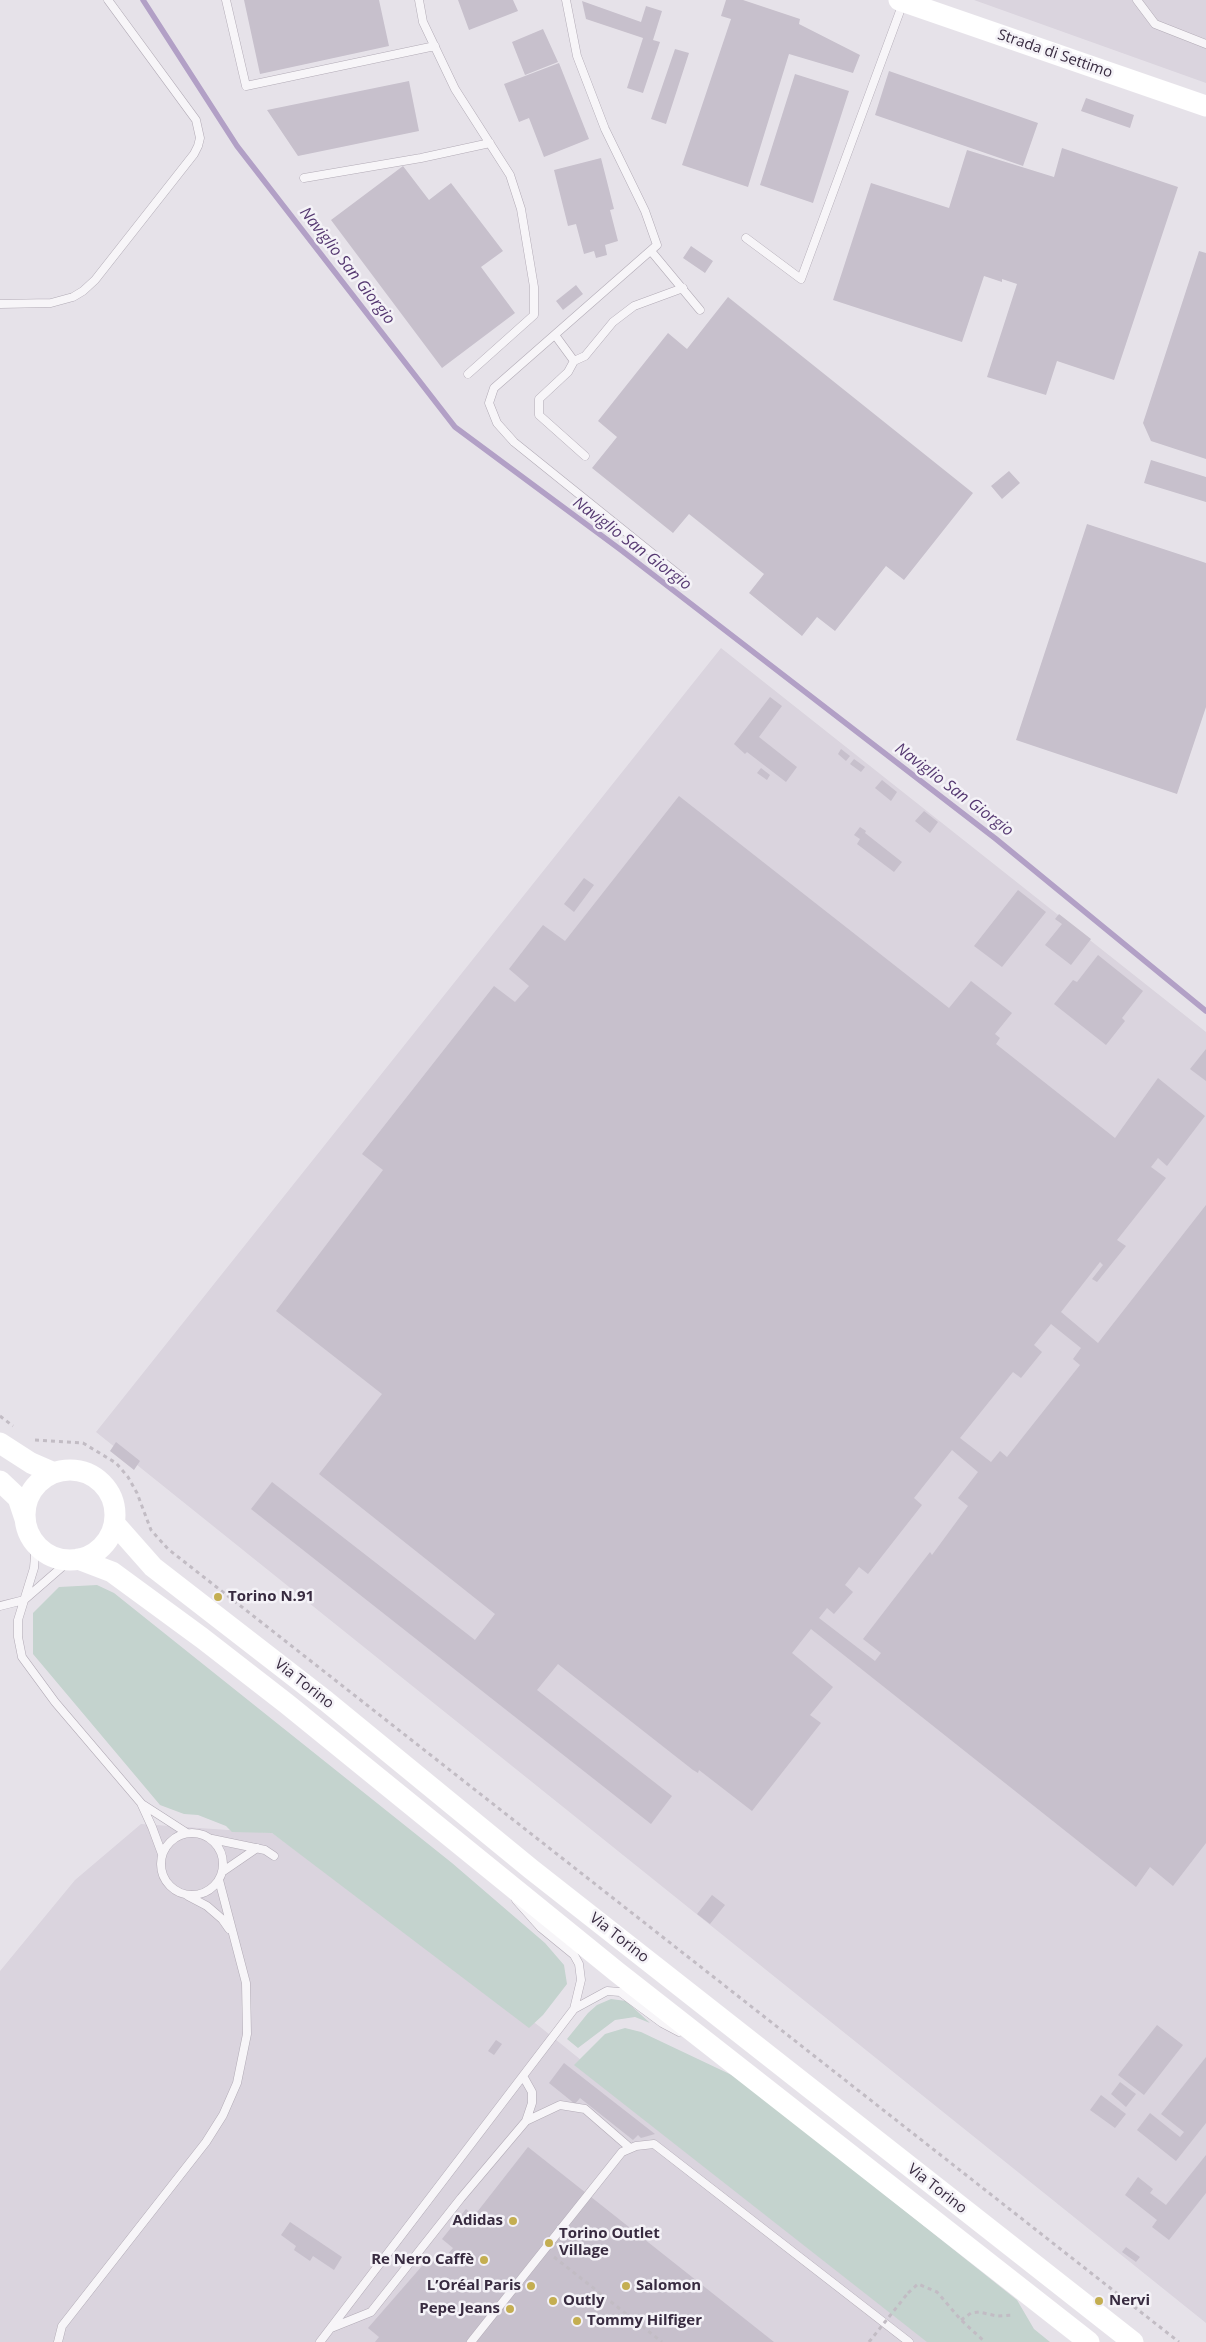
<!DOCTYPE html>
<html>
<head>
<meta charset="utf-8">
<style>
  body { margin:0 }
  canvas { display:block; background:#e6e2e9 }
</style>
</head>
<body>
<canvas width="1206" height="2342"></canvas>
<script>
const ctx = document.querySelector('canvas').getContext('2d');
ctx.lineJoin = 'round';
function fillPath(path, color) { ctx.fillStyle = color; ctx.fill(path, 'evenodd'); }
const poly = rows => new Path2D(rows.map(r => 'M' + r).join(''));
function stroke(path, color, width, dash) { ctx.strokeStyle = color; ctx.lineWidth = width; ctx.lineCap = dash ? 'butt' : 'round'; ctx.setLineDash(dash || []); ctx.stroke(path); }
function label(font, color, halo, rows, align = 'center') {
  ctx.font = font + ' "Open Sans",sans-serif'; ctx.lineWidth = 5; ctx.setLineDash([]); ctx.textBaseline = 'middle'; ctx.strokeStyle = halo; ctx.fillStyle = color; for (const [text, x, y, turn = 0] of rows) {
    ctx.save(); ctx.translate(x, y); ctx.rotate((+turn || 0) * Math.PI / 180); ctx.textAlign = isNaN(turn) ? turn : align; if (halo) ctx.strokeText(text, 0, 0); ctx.fillText(text, 0, 0); ctx.restore();
  }
}
const built = poly([
  [974,0,1206,0,1206,83],
  [721,648,1206,1032,1206,2323,96,1432],
  [141,1824,272,1833,539,2026,929,2342,0,2342,0,1971,75,1880]
]);
const green = poly([
  [97,1585,114,1593,452,1863,545,1943,564,1965,567,1984,543,2015,529,2028,272,1833,232,1832,226,1826,198,1815,184,1814,160,1805,33,1654,33,1613,59,1587],
  [611,1999,626,2001,650,2023,635,2017,615,2020,578,2048,567,2039,588,2013,597,2005],
  [625,2028,641,2032,738,2078,1017,2300,1034,2329,1050,2342,927,2342,574,2065,605,2034]
]);
const stream = poly([
  [143,0,237,146,455,427,621,550,996,839,1206,1011]
]);
const building = poly([
  [244,0,379,0,389,46,260,74],
  [458,0,513,0,518,11,469,30],
  [726,0,743,0,800,19,799,24,860,55,853,73,789,54,748,187,682,165,731,19,721,16],
  [582,1,641,22,646,6,662,11,653,40,660,42,643,93,627,88,643,38,586,19],
  [543,29,558,62,525,75,512,42],
  [675,49,689,53,666,124,651,119],
  [559,63,589,139,544,157,529,118,519,122,504,84],
  [889,71,1038,123,1023,166,875,115],
  [795,74,849,91,813,203,760,185],
  [409,81,419,131,298,156,267,110],
  [1086,98,1134,115,1130,128,1081,111],
  [1062,148,1178,187,1114,380,1057,361,1046,395,987,377,1017,284,1002,279,1002,282,984,276,962,342,833,300,871,183,949,208,967,150,1054,177],
  [601,158,614,209,610,210,618,241,605,245,607,255,596,258,594,251,584,254,576,224,568,226,554,170],
  [403,166,429,200,451,183,503,251,481,267,515,313,442,368,331,220],
  [691,246,713,261,705,273,683,258],
  [1199,251,1206,253,1206,459,1151,441,1143,423],
  [576,285,583,294,563,310,556,301],
  [728,297,973,493,904,580,886,566,835,631,817,617,802,636,749,593,764,574,689,514,673,533,592,468,617,437,598,421,668,333,687,349],
  [1151,460,1206,477,1206,502,1144,483],
  [1009,471,1020,483,1002,499,991,486],
  [1087,524,1206,563,1206,707,1177,794,1016,740],
  [770,697,782,706,759,737,797,767,786,782,747,752,745,754,734,744],
  [841,749,850,756,846,761,838,754],
  [854,759,865,767,861,772,850,764],
  [761,768,770,775,767,780,757,773],
  [882,780,897,792,891,801,875,788],
  [679,796,949,1008,971,981,1012,1013,995,1034,1000,1038,996,1044,1115,1138,1158,1078,1205,1116,1167,1166,1158,1158,1151,1167,1166,1178,1117,1240,1126,1246,1097,1282,1092,1279,1103,1265,1100,1262,1061,1312,1098,1343,1206,1205,1206,1843,1173,1886,1150,1867,1136,1887,811,1629,792,1653,833,1687,810,1715,821,1723,752,1811,699,1770,698,1773,693,1770,558,1664,537,1690,672,1796,651,1824,251,1509,272,1482,475,1640,495,1614,319,1474,382,1394,276,1311,383,1170,362,1154,494,986,515,1002,529,986,509,969,543,925,565,941],
  [1051,1324,1081,1348,1073,1359,1080,1365,1007,1457,1000,1451,991,1462,960,1438,1013,1372,1021,1378,1042,1352,1034,1345],
  [952,1450,978,1472,958,1498,968,1506,932,1555,930,1552,863,1639,881,1653,875,1661,819,1618,827,1608,834,1614,853,1592,845,1585,859,1567,868,1574,922,1505,914,1498],
  [924,811,938,822,930,833,915,821],
  [860,827,866,831,865,833,902,862,894,872,857,844,860,839,854,835],
  [584,878,594,885,574,912,564,904],
  [1018,890,1046,912,1002,967,974,946],
  [1059,914,1091,939,1071,965,1045,945,1062,924,1055,919],
  [1098,955,1143,991,1122,1018,1125,1021,1106,1045,1054,1004,1073,980,1077,982],
  [1206,1049,1206,1081,1190,1069],
  [116,1442,140,1461,134,1470,110,1451],
  [712,1895,725,1905,710,1924,697,1914],
  [1157,2025,1183,2045,1144,2095,1118,2075],
  [496,2040,502,2044,494,2055,488,2051],
  [1206,2057,1206,2123,1176,2161,1137,2130,1150,2113,1180,2137,1184,2132,1161,2114],
  [564,2063,655,2134,641,2138,638,2135,633,2140,580,2098,575,2104,549,2083],
  [1120,2082,1136,2094,1126,2107,1111,2094],
  [1101,2095,1126,2114,1115,2128,1090,2110],
  [528,2147,774,2342,375,2342,379,2337,368,2328,429,2258,439,2265,453,2248,442,2239,466,2209,474,2216],
  [1206,2155,1206,2193,1169,2240,1152,2227,1157,2220,1125,2195,1138,2177,1153,2189,1150,2193,1166,2205],
  [290,2222,342,2257,334,2270,313,2256,310,2261,294,2250,296,2246,281,2235],
  [1126,2247,1140,2257,1136,2262,1122,2252]
]);
const path = poly([
  [0,1416,13,1426],
  [35,1440,83,1443,116,1463,128,1477,137,1493,151,1530,168,1549,1179,2342],
  [554,2257,662,2342],
  [908,2293,918,2284,937,2292,961,2320,985,2342],
  [961,2320,971,2313,979,2312,997,2316,1013,2315]
]);
const lane = poly([
  [226,0,246,86,435,46],
  [419,0,423,22,455,89,510,175,521,209,534,287,534,315,468,374],
  [566,0,577,56,605,129,645,211,657,245,494,388,489,403,497,423,514,442,683,578],
  [1137,0,1155,24,1206,44],
  [304,178,421,158,490,143],
  [746,238,801,279,903,3],
  [651,251,700,310],
  [0,304,51,303,73,297,83,291,95,280,194,154,198,146,200,138,196,120,108,0],
  [555,335,574,361,568,372,539,399,539,415,585,456],
  [574,361,585,356,613,322,634,306,683,288],
  [28,1531,35,1555,34,1568,18,1620,18,1637,22,1657,55,1702,141,1803,152,1827,162,1854],
  [0,1606,24,1600,70,1560],
  [142,1804,187,1833],
  '161 1864a31 31 0 1 1 62 0a31 31 0 1 1-62 0Z',
  [212,1839,265,1850,274,1856],
  [222,1872,257,1848],
  [188,1896,207,1906,222,1919,229,1929],
  [574,2009,607,1991,620,1992,662,2023,679,2032],
  [523,2076,532,2092,532,2103,526,2121],
  [331,2328,371,2312,461,2198,526,2121,560,2105,585,2109,630,2148],
  [58,2342,62,2326,206,2142,223,2115,237,2083,247,2034,246,1983,219,1880],
  [320,2342,574,2009,581,1980,579,1964,574,1955,541,1928,516,1900],
  [471,2342,622,2152,636,2146,654,2144,909,2342]
]);
const secondary = poly([
  [899,0,1206,106],
  [0,1443,31,1463,54,1473],
  '25 1515a45 45 0 1 1 90 0a45 45 0 1 1-90 0Z',
  [0,1481,18,1498,25,1519],
  [115,1524,153,1567,326,1701,531,1869,1133,2342],
  [78,1559,112,1572,202,1638,287,1704,617,1972,1089,2342]
]);
const pathBridge = poly([
  [869,2342,908,2293]
]);
const markers = [
  [218,1597,5,"#c4ae51"],
  [513,2221,5,"#c4ae51"],
  [549,2243,5,"#c4ae51"],
  [484,2260,5,"#c4ae51"],
  [531,2286,5,"#c4ae51"],
  [626,2286,5,"#c4ae51"],
  [553,2301,5,"#c4ae51"],
  [1099,2301,5,"#c4ae51"],
  [510,2309,5,"#c4ae51"],
  [577,2321,5,"#c4ae51"]
];
const streetNames = [
  ["Strada di Settimo",1055,54,19],
  ["Via Torino",304,1684,38],
  ["Via Torino",619,1938,38],
  ["Via Torino",937,2189,38]
];
const poiNames = [
  ["Torino N.91",228,1597],
  ["Adidas",503,2221,"right"],
  ["Torino Outlet",559,2234],
  ["Village",559,2251],
  ["Re Nero Caffè",474,2260,"right"],
  ["L’Oréal Paris",521,2286,"right"],
  ["Salomon",636,2286],
  ["Outly",563,2301],
  ["Nervi",1109,2301],
  ["Pepe Jeans",500,2309,"right"],
  ["Tommy Hilfiger",587,2321]
];
const waterNames = [
  ["Naviglio San Giorgio",347,266,52],
  ["Naviglio San Giorgio",632,544,37],
  ["Naviglio San Giorgio",954,790,37]
];
fillPath(built, '#dad4de');
fillPath(green, '#c4d3ce');
stroke(stream, '#b2a0c6', 5.5);
fillPath(building, '#c7c0cc');
stroke(lane, '#b2abb6', 9);
stroke(path, '#c2bcc4', 3, [4, 4]);
stroke(lane, '#f7f5f8', 8);
stroke(secondary, '#fff', 21);
stroke(pathBridge, '#c2bcc4', 3, [4, 4]);
for (const [x, y, r, color] of markers) { const dot = new Path2D(); dot.arc(x, y, r, 0, 2 * Math.PI); ctx.fillStyle = color; ctx.fill(dot); stroke(dot, '#f4f2f7', 2); }
label('15px', '#382b40', '#f4f2f7', streetNames);
label('bold 15px', '#382b40', '#f4f2f7', poiNames, 'left');
label('italic 16px', '#553871', '#f4f2f7', waterNames);
</script>
</body>
</html>
